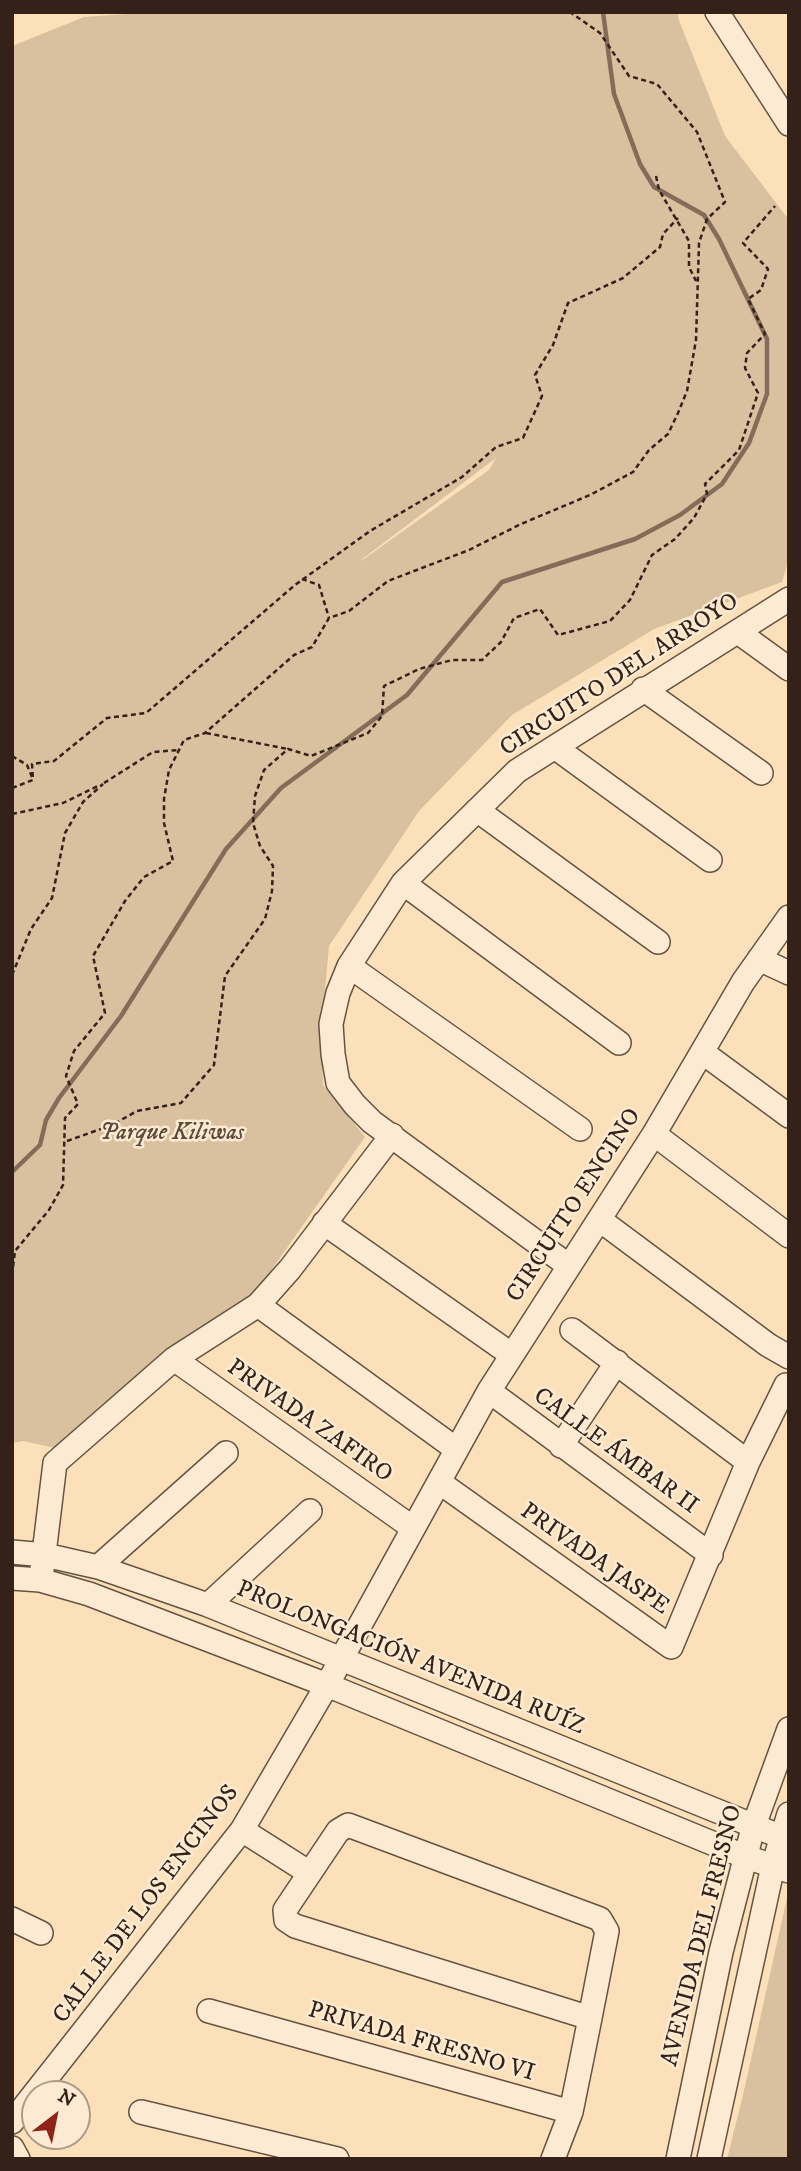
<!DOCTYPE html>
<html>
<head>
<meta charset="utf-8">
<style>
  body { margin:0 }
  #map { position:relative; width:801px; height:2171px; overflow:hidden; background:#fbe0b9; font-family:"IM FELL DW Pica",serif }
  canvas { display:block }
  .frame { position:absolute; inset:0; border:14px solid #34221a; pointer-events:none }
  .north { position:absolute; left:21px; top:2080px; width:70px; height:70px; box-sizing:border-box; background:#fcebd2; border:2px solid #ac9b88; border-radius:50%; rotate:32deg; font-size:19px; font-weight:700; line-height:28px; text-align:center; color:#34221a }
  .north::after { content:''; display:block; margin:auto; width:24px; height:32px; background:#8f2418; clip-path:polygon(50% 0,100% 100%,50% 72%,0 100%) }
</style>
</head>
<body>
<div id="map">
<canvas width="801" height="2171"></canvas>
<div class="frame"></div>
<div class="north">N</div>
</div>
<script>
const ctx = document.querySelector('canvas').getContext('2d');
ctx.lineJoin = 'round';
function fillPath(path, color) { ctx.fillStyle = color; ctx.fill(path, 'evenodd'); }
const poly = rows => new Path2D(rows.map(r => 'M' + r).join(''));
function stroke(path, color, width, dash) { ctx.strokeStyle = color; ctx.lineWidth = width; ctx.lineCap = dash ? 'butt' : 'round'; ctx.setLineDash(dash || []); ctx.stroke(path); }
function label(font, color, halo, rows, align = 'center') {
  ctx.font = font + ' "IM FELL DW Pica",serif'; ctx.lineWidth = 5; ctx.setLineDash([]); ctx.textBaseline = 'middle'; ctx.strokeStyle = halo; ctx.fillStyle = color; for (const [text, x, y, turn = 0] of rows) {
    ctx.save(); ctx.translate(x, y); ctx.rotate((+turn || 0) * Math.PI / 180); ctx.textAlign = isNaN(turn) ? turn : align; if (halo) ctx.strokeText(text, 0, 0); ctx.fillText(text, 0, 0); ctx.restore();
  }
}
const green = poly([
  [156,12,678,12,678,18,725,136,789,220,789,558,782,582,654,629,512,715,419,811,329,946,321,1035,323,1085,365,1137,258,1289,63,1450,24,1441,12,1443,12,46,84,17],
  [496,458,489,470,361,561,361,560],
  [789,1889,789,2159,727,2159,743,2095]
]);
const stream = poly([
  [12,1172,40,1145,46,1120,59,1098,121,1016,226,849,281,788,407,695,502,582,635,539,680,515,722,484,749,443,767,394,767,339,719,239,704,215,654,187,640,164,614,94,603,12]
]);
const path = poly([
  [656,176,659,190,689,241,689,267,696,281],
  [302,579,319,585,329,618],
  [206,733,288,749],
  [12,756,27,765,32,777],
  [104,783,153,752,179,750],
  [12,788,33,780,32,764,54,761,107,718,146,713,295,585,370,531,462,477,496,447,523,438,542,396,535,375,553,345,568,303,623,278,660,247,663,234,678,218],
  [12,814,63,803,98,786],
  [12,975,31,929,52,898,65,833,83,802,103,784],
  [67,1141,112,1125,137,1111,181,1103,214,1065,225,976,265,919,272,891,273,866,260,846,253,823,255,796,264,770,288,749,311,756,368,733,382,716,384,686,419,669,452,660,482,660,501,642,514,618,540,609,558,635,610,621,630,600,652,555,675,539,694,518,707,494,705,484,739,450,758,393,745,368,747,353,765,334,748,299,761,290,768,269,743,243,775,206],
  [12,1275,15,1251,49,1210,63,1185,65,1118,78,1104,66,1076,74,1051,105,1013,93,956,125,901,144,877,173,861,164,823,164,799,169,770,184,740,205,733,294,655,312,647,329,618,349,611,388,581,469,550,521,524,590,495,633,472,649,450,668,434,678,413,687,391,696,340,699,243,707,219,725,202,697,132,657,84,629,76,600,33,570,12]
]);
const minor = poly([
  [717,12,789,124],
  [738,632,789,669],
  [643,689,761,773],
  [556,748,710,860],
  [477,810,658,942],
  [403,883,619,1043],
  [759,959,789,973],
  [349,966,580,1129],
  [702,1052,789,1116],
  [654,1134,789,1236],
  [600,1220,768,1345,789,1357],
  [324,1223,512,1355],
  [569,1266,372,1122,355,1105,338,1083,333,1054,331,1024,338,993,349,966,403,883,517,771,789,599],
  [258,1305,456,1449],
  [572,1330,748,1462],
  [174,1359,413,1528],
  [489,1391,711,1555],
  [561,1446,617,1362],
  [439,1482,671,1647,748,1462,786,1385],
  [12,1552,45,1555,98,1567,208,1605,789,1840],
  [98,1567,226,1453],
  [42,1570,55,1463,174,1359,258,1305,290,1269,392,1135],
  [12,1578,40,1580,89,1594,327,1685,746,1857,789,1871],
  [208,1605,310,1511],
  [242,1830,308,1872],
  [12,1919,41,1933],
  [209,2011,571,2112],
  [141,2112,337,2159],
  [12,2122,242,1830,327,1685,489,1391,654,1134,743,982,789,917],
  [12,2148,18,2159],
  [553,2159,571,2112,582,2058,590,2018,607,1931,600,1919,348,1825,338,1831,285,1910,286,1920,295,1926,590,2018],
  [678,2159,721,1952,753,1828,789,1729],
  [709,2159,773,1866,789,1814]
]);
const streetNames = [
  ["CIRCUITO DEL ARROYO",620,676,-33],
  ["CIRCUITO ENCINO",575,1206,-57],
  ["PRIVADA ZAFIRO",309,1422,35],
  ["CALLE ÁMBAR II",615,1452,36],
  ["PRIVADA JASPE",594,1560,35],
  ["PROLONGACIÓN AVENIDA RUÍZ",410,1659,22],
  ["CALLE DE LOS ENCINOS",147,1905,-53],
  ["AVENIDA DEL FRESNO",703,1936,-76],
  ["PRIVADA FRESNO VI",421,2043,16]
];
const parkNames = [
  ["Parque Kiliwas",172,1134]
];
fillPath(green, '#d9c09e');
stroke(stream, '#836d59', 4.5);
stroke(minor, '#665242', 26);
stroke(path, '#34221a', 2.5, [5, 3.5]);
stroke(minor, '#fcebd2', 23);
label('24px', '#34221a', '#fcebd2', streetNames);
label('italic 24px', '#5d4a3b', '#fcebd2', parkNames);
</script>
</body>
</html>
